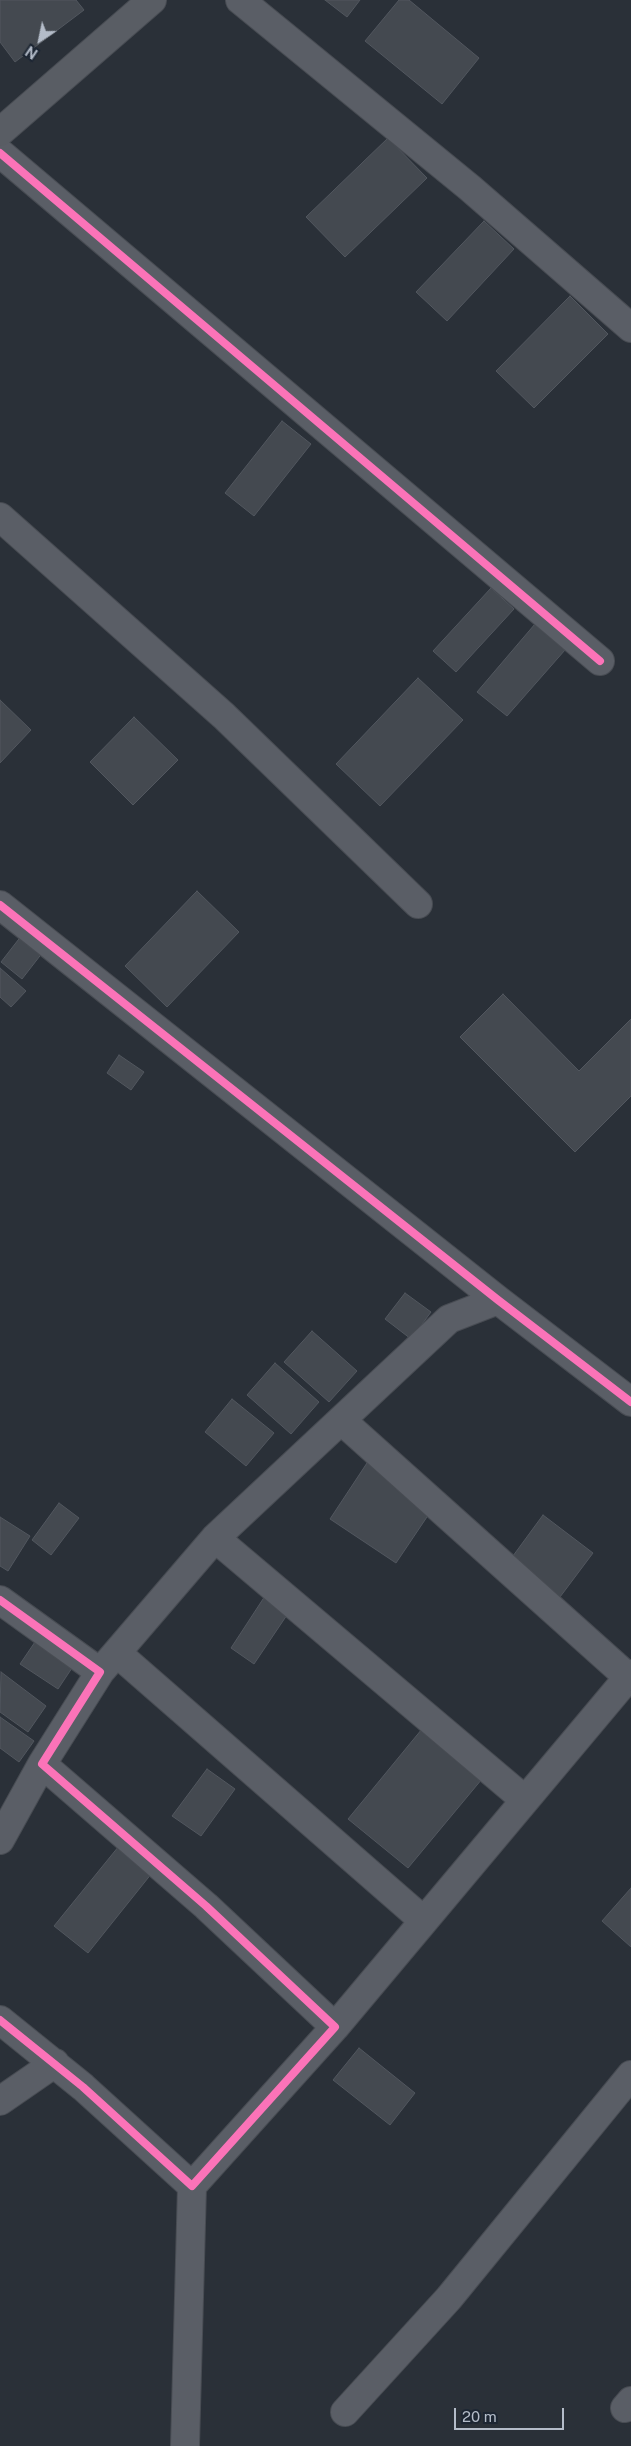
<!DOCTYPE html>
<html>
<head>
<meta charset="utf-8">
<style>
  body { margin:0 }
  #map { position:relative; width:631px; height:2446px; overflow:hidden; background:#2a3038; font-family:"Public Sans",sans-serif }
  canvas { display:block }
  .north { position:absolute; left:15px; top:15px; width:50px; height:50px; -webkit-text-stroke:4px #1d2633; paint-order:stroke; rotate:214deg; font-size:14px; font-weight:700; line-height:20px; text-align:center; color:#b4bcc9 }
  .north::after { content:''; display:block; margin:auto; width:18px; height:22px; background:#b4bcc9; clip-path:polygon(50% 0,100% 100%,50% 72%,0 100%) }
  .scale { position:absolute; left:454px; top:2408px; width:110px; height:22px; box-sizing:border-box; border:2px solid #b4bcc9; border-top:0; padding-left:6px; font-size:15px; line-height:18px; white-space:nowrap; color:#b4bcc9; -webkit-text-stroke:4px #1d2633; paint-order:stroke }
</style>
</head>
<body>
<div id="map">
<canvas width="631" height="2446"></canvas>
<div class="north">N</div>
<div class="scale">20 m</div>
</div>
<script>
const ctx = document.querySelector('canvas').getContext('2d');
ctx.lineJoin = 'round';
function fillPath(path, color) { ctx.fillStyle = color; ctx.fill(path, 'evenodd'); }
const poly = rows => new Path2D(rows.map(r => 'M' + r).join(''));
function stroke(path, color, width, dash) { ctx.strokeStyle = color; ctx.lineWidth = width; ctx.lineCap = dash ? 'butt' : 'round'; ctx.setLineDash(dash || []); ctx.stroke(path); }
const building = poly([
  [0,0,76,0,84,10,15,62,0,42,0,0],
  [325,0,360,0,347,17,325,0],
  [399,0,409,0,479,58,442,104,365,41,399,0],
  [388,138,427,178,345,257,306,217,388,138],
  [484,221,514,249,447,321,416,292,484,221],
  [570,296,608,334,534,408,496,371,570,296],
  [282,421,311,444,254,516,225,493,282,421],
  [491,588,514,609,456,672,433,651,491,588],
  [535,624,565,650,507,716,477,692,535,624],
  [418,678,463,720,380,806,336,764,418,678],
  [0,700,31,730,0,763,0,700],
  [134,717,178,760,133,805,90,762,134,717],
  [197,891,239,932,167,1007,125,966,197,891],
  [22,935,43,952,22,979,1,962,22,935],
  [0,968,26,991,11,1007,0,997,0,968],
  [503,994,579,1071,631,1019,631,1096,575,1152,460,1037,503,994],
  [119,1055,144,1072,131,1090,107,1073,119,1055],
  [405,1293,431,1312,411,1339,385,1319,405,1293],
  [312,1331,357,1371,329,1402,284,1362,312,1331],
  [275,1363,319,1402,291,1434,247,1395,275,1363],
  [232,1399,274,1433,246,1466,205,1432,232,1399],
  [367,1463,433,1508,396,1563,330,1519,367,1463],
  [59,1503,79,1518,51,1555,32,1540,59,1503],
  [543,1515,593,1553,560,1597,510,1560,543,1515],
  [0,1517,30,1536,8,1571,0,1566,0,1517],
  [265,1596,289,1612,254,1664,231,1648,265,1596],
  [37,1639,74,1665,58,1689,20,1664,37,1639],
  [1,1672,46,1706,28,1732,0,1712,1,1672],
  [0,1717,34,1741,19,1762,0,1748,0,1717],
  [422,1729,482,1779,408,1868,348,1819,422,1729],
  [207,1769,235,1789,201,1836,172,1816,207,1769],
  [119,1846,152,1873,88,1953,54,1926,119,1846],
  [631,1888,631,1947,602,1921,631,1888],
  [359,2048,415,2093,390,2125,333,2080,359,2048]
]);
const minor = poly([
  [240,0,470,188,631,328],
  [0,153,600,661],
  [0,517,224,716,418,904],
  [0,905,498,1300,631,1402],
  [341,1420,628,1677],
  [215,1538,525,1800],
  [0,1600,100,1672,42,1764,206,1906,335,2027,192,2186,83,2087,0,2020],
  [117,1653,424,1921],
  [100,1672,215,1538,449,1319,498,1300],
  [0,1840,42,1764],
  [335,2027,631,1674],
  [0,2101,55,2063],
  [625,2408,631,2401],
  [345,2412,449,2298,631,2075],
  [185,2446,192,2186]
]);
const secondary = poly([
  [0,132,152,0]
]);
const cycleway = poly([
  [0,153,600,661],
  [0,905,498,1300,631,1402],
  [0,1600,100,1672,42,1764,206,1906,335,2027,192,2186,83,2087,0,2020]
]);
fillPath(building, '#444950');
stroke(building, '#52575f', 1);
stroke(minor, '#484c53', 30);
stroke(secondary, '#484c53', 30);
stroke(minor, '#5a5e66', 28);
stroke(secondary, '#595d64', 28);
stroke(cycleway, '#fb73b8', 8);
</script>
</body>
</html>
